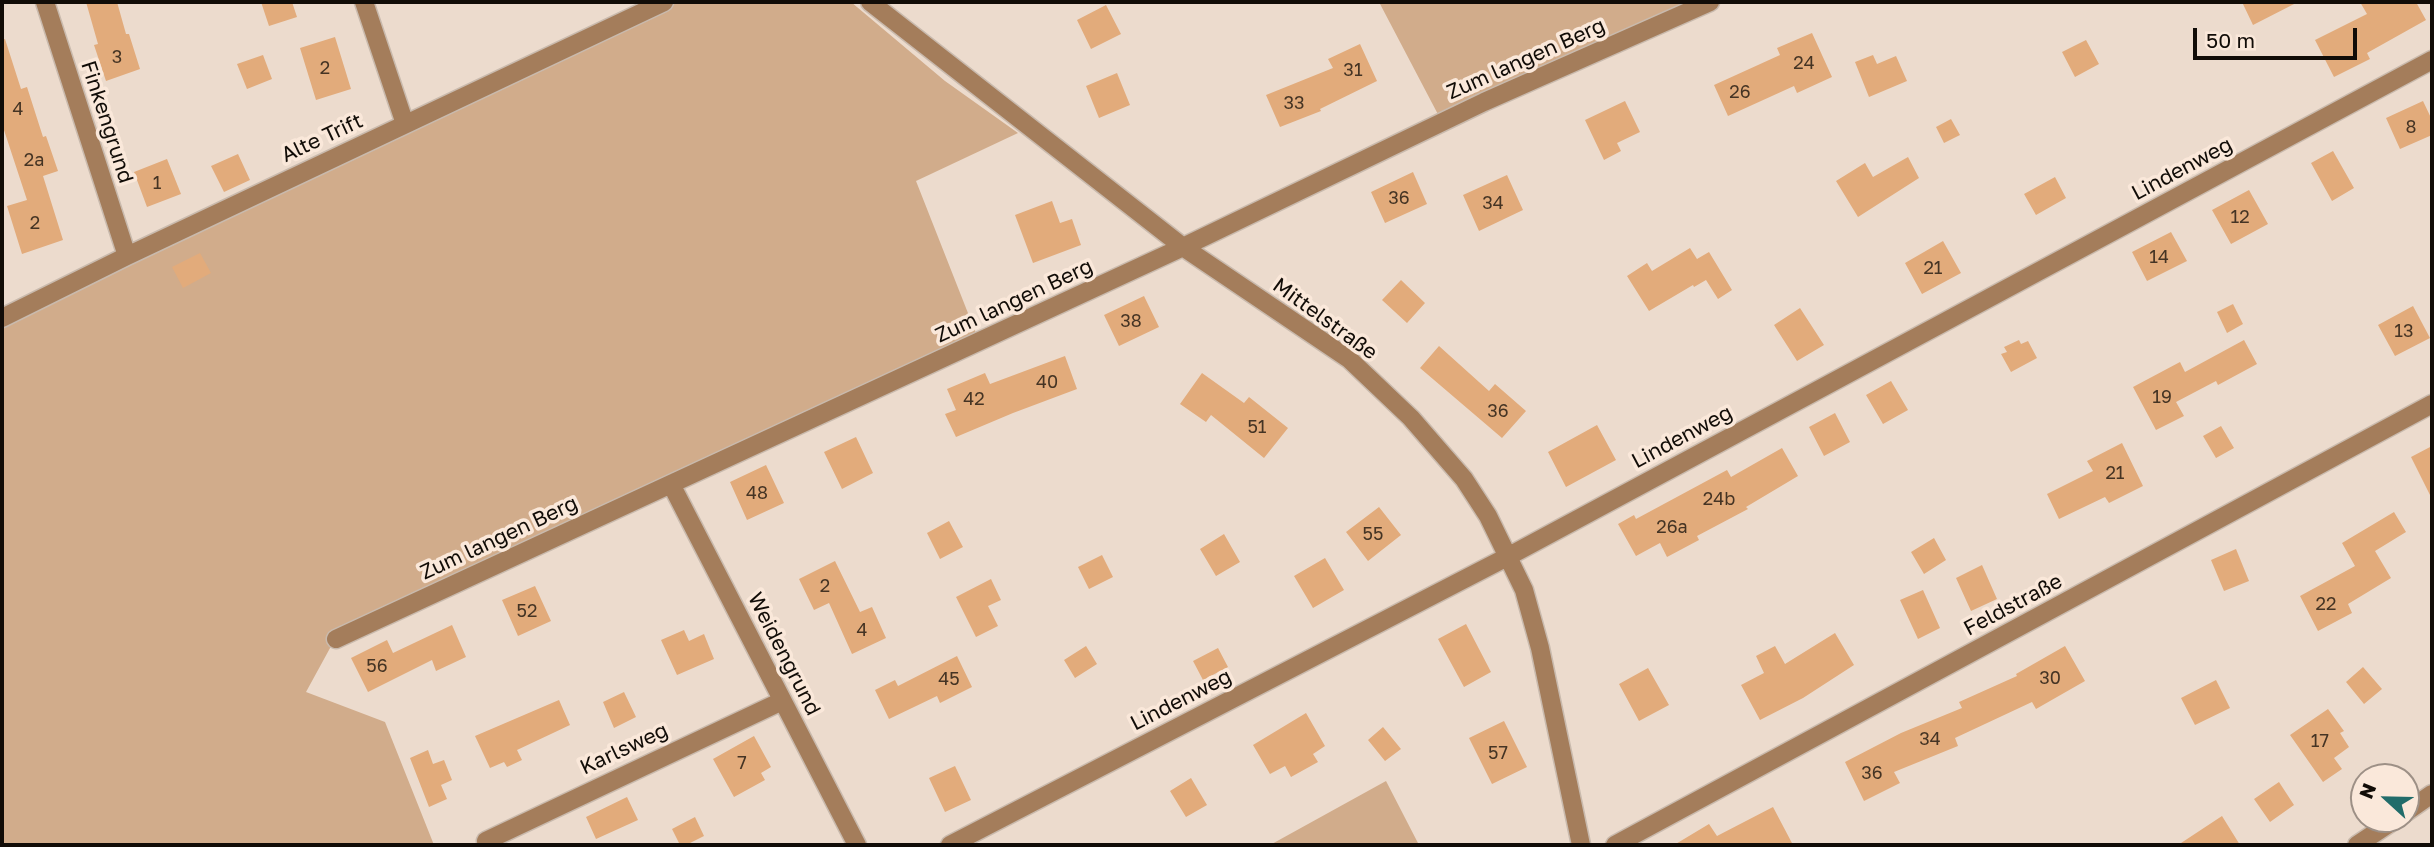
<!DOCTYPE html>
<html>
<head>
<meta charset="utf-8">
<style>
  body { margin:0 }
  #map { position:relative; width:2434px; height:847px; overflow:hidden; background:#ecdbcd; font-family:"Golos Text",sans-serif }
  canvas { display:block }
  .frame { position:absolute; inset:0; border:4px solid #110c07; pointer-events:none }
  .north { position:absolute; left:2350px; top:763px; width:70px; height:70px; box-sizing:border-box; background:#fae8da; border:2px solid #9d9086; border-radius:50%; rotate:292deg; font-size:19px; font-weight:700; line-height:28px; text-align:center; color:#110c07 }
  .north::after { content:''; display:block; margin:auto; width:24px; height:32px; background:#216c6a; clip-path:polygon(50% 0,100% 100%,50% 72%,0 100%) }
  .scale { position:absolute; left:2193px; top:28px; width:164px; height:32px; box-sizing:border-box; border:4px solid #110c07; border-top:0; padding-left:9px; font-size:21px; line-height:24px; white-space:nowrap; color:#110c07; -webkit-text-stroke:5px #fae8da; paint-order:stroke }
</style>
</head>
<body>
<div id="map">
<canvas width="2434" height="847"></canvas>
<div class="frame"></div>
<div class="north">N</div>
<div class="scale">50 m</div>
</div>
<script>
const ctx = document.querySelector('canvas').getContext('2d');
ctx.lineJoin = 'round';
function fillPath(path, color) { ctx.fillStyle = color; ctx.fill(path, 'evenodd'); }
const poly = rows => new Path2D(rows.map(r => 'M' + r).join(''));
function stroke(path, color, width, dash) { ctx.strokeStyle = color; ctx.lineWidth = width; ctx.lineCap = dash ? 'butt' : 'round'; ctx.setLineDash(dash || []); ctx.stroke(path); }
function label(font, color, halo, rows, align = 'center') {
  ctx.font = font + ' "Golos Text",sans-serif'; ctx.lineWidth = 7; ctx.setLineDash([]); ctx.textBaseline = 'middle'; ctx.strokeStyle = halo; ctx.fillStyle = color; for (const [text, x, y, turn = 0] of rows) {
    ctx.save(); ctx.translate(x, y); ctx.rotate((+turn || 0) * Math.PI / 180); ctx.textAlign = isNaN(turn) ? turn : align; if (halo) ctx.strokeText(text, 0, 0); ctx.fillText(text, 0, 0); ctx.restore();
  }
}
const green = poly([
  [678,2,851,2,945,81,1018,133,916,181,977,336,335,639,306,692,385,722,434,845,2,845,2,318],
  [1379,2,1689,2,1442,122],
  [1386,781,1419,845,1270,845]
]);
const building = poly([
  [86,2,117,2,126,34,129,34,140,69,106,81,94,45,98,44],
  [261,2,292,2,297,17,269,26],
  [2242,2,2298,2,2253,25],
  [2360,2,2416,2,2426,20,2367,53,2370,59,2334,77,2315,40,2367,14],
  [1106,5,1121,34,1091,49,1077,20],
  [1812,33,1832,77,1797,93,1794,86,1728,116,1714,85,1780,55,1777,48],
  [335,37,351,89,316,100,300,48],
  [5,39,21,89,27,87,43,137,46,136,58,171,43,176,63,240,22,254,7,206,27,200,2,124,2,40],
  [2086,40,2099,64,2075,77,2062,52],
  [1360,44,1377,81,1320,109,1321,111,1280,127,1266,95,1333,68,1328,59],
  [263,55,272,79,247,89,237,64],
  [1873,55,1877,64,1896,56,1907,81,1869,97,1855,62],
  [1117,73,1130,105,1099,118,1086,86],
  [1625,101,1640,132,1617,143,1621,151,1604,160,1585,120],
  [2423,101,2432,120,2432,135,2400,149,2386,118],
  [1951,119,1960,135,1944,143,1936,127],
  [2333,151,2354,188,2332,201,2311,163],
  [238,154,250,180,224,192,211,166],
  [1908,157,1919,178,1858,217,1836,181,1865,163,1873,177],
  [167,159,181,194,147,207,134,172],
  [1413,172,1427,204,1385,223,1371,192],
  [1507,175,1523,210,1479,231,1463,195],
  [2055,177,2066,198,2036,215,2024,194],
  [2249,190,2268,224,2231,244,2212,210],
  [1052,201,1060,223,1072,219,1081,245,1033,263,1015,215],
  [2171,232,2187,261,2147,281,2132,252],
  [1943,241,1961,273,1922,294,1905,263],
  [1690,248,1697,259,1709,252,1732,290,1718,299,1706,280,1694,287,1693,285,1649,311,1627,276,1647,263,1652,271],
  [200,253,211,273,183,288,172,267],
  [1401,280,1425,303,1407,323,1382,300],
  [1144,296,1159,327,1119,346,1104,315],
  [2233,304,2243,324,2227,333,2217,312],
  [2413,306,2430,338,2395,356,2378,325],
  [1800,308,1824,345,1797,361,1774,325],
  [2019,340,2021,344,2028,341,2037,358,2011,372,2001,354,2007,352,2004,347],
  [2244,340,2257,364,2218,385,2216,381,2176,402,2184,416,2156,430,2133,387,2180,362,2185,372],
  [1439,346,1489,391,1495,384,1526,411,1502,438,1420,368],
  [1065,356,1077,389,1013,413,956,437,945,414,956,410,947,389,985,373,990,384],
  [1202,373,1244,403,1249,397,1288,428,1264,458,1211,415,1206,422,1180,404],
  [1891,381,1908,410,1883,424,1866,395],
  [1835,413,1850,442,1824,456,1809,427],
  [1597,425,1616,460,1566,487,1548,452],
  [2221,426,2234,448,2216,458,2203,436],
  [856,437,873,473,842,489,824,452],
  [2122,443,2143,486,2109,503,2105,497,2059,519,2047,494,2093,471,2087,461],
  [2432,446,2432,499,2411,457],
  [1782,448,1798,476,1746,507,1748,509,1697,536,1699,540,1667,557,1660,543,1636,556,1618,524,1634,515,1636,519,1727,470,1731,477],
  [766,465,784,503,747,520,730,482],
  [1379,507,1401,535,1368,561,1346,532],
  [2394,512,2406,532,2375,551,2391,578,2348,604,2352,613,2318,631,2300,596,2355,566,2342,543],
  [949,521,963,547,940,559,927,533],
  [1224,534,1240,562,1216,576,1200,549],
  [1934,538,1946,560,1924,574,1911,552],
  [2236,549,2249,581,2224,591,2211,560],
  [1102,555,1113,577,1089,589,1078,567],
  [1325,558,1344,590,1313,608,1294,576],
  [835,561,860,612,872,607,886,638,852,654,829,603,814,610,799,579],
  [1982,565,1997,599,1971,611,1956,578],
  [991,579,1001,600,988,606,998,626,976,637,956,597],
  [535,586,551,621,518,636,502,600],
  [1923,590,1940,628,1918,639,1900,600],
  [1466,624,1491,672,1464,687,1438,639],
  [452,625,466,657,436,671,432,660,368,692,351,658,387,640,393,653],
  [684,630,689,641,704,634,714,659,677,675,661,640],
  [1835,633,1854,665,1803,698,1760,720,1741,685,1764,673,1756,656,1775,646,1785,664],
  [1086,646,1097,664,1075,678,1064,660],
  [2065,646,2085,681,2036,709,2032,702,1955,738,1958,746,1894,772,1900,783,1864,801,1845,762,1901,733,1962,708,1959,702,2017,676,2016,674],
  [1218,648,1228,667,1203,680,1193,661],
  [957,656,972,687,940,703,937,696,889,719,875,690,895,680,898,686],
  [2363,667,2382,689,2364,704,2346,682],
  [1648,668,1669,705,1639,721,1619,684],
  [2216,680,2230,708,2195,725,2181,698],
  [624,692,636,717,614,728,603,702],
  [559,700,570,725,517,750,522,760,507,767,504,762,490,768,475,736],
  [2328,709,2344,731,2340,733,2349,747,2334,758,2342,769,2323,782,2290,735],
  [1306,713,1325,746,1313,754,1318,762,1291,777,1285,766,1270,774,1253,745],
  [1504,721,1527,767,1492,784,1469,738],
  [1383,727,1401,749,1385,761,1368,740],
  [754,736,771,767,761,773,765,780,734,797,713,759],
  [428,750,433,764,444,760,452,780,441,785,447,799,429,807,410,758],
  [955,766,971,800,945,812,929,778],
  [1191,778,1207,805,1186,817,1170,791],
  [2279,782,2294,805,2270,822,2254,799],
  [627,797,638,820,596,839,586,817],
  [1773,807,1793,845,1674,845,1709,824,1717,836],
  [2222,816,2240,845,2178,845],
  [695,817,704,836,686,845,680,845,672,829]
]);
const minor = poly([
  [45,2,127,256],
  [364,2,405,124],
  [870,2,1183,247,1349,359,1411,418,1464,479,1488,516,1524,590,1540,648,1581,845],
  [2,318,127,256,664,2],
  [671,484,857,845],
  [336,639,1183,247,1484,102,1710,2],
  [2406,812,2432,794],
  [486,841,782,701],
  [950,845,1509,556,2432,60],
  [1615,845,2432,404],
  [2357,845,2396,819]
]);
const numberNames = [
  ["3",117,57],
  ["24",1804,63],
  ["2",325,68],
  ["31",1353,70],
  ["26",1740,92],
  ["33",1294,103],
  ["4",18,109],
  ["8",2411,127],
  ["2a",34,160],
  ["1",157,183],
  ["36",1399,198],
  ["34",1493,203],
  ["12",2240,217],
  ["2",35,223],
  ["14",2159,257],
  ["21",1933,268],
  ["38",1131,321],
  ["13",2404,331],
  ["40",1047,382],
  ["19",2162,397],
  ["42",974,399],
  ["36",1498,411],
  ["51",1257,427],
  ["21",2115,473],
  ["48",757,493],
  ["24b",1719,499],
  ["26a",1672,527],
  ["55",1373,534],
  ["2",825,586],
  ["22",2326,604],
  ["52",527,611],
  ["4",862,630],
  ["56",377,666],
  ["30",2050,678],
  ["45",949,679],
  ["34",1930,739],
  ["17",2320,741],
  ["57",1498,753],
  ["7",742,763],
  ["36",1872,773]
];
const streetNames = [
  ["Zum langen Berg",1526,59,-24],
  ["Finkengrund",107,122,72],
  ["Alte Trift",322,138,-25],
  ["Lindenweg",2182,169,-28],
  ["Zum langen Berg",1014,301,-25],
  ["Mittelstraße",1325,319,36],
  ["Lindenweg",1682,437,-28],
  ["Zum langen Berg",499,538,-25],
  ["Feldstraße",2013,605,-28],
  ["Weidengrund",784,654,63],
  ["Lindenweg",1181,700,-27],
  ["Karlsweg",624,749,-25]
];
fillPath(green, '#d1ac8b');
fillPath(building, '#e2ab7b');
stroke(minor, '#c9baad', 21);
stroke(minor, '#a47d5b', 18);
label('18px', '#453424', null, numberNames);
label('21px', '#110c07', '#fae8da', streetNames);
</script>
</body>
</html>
